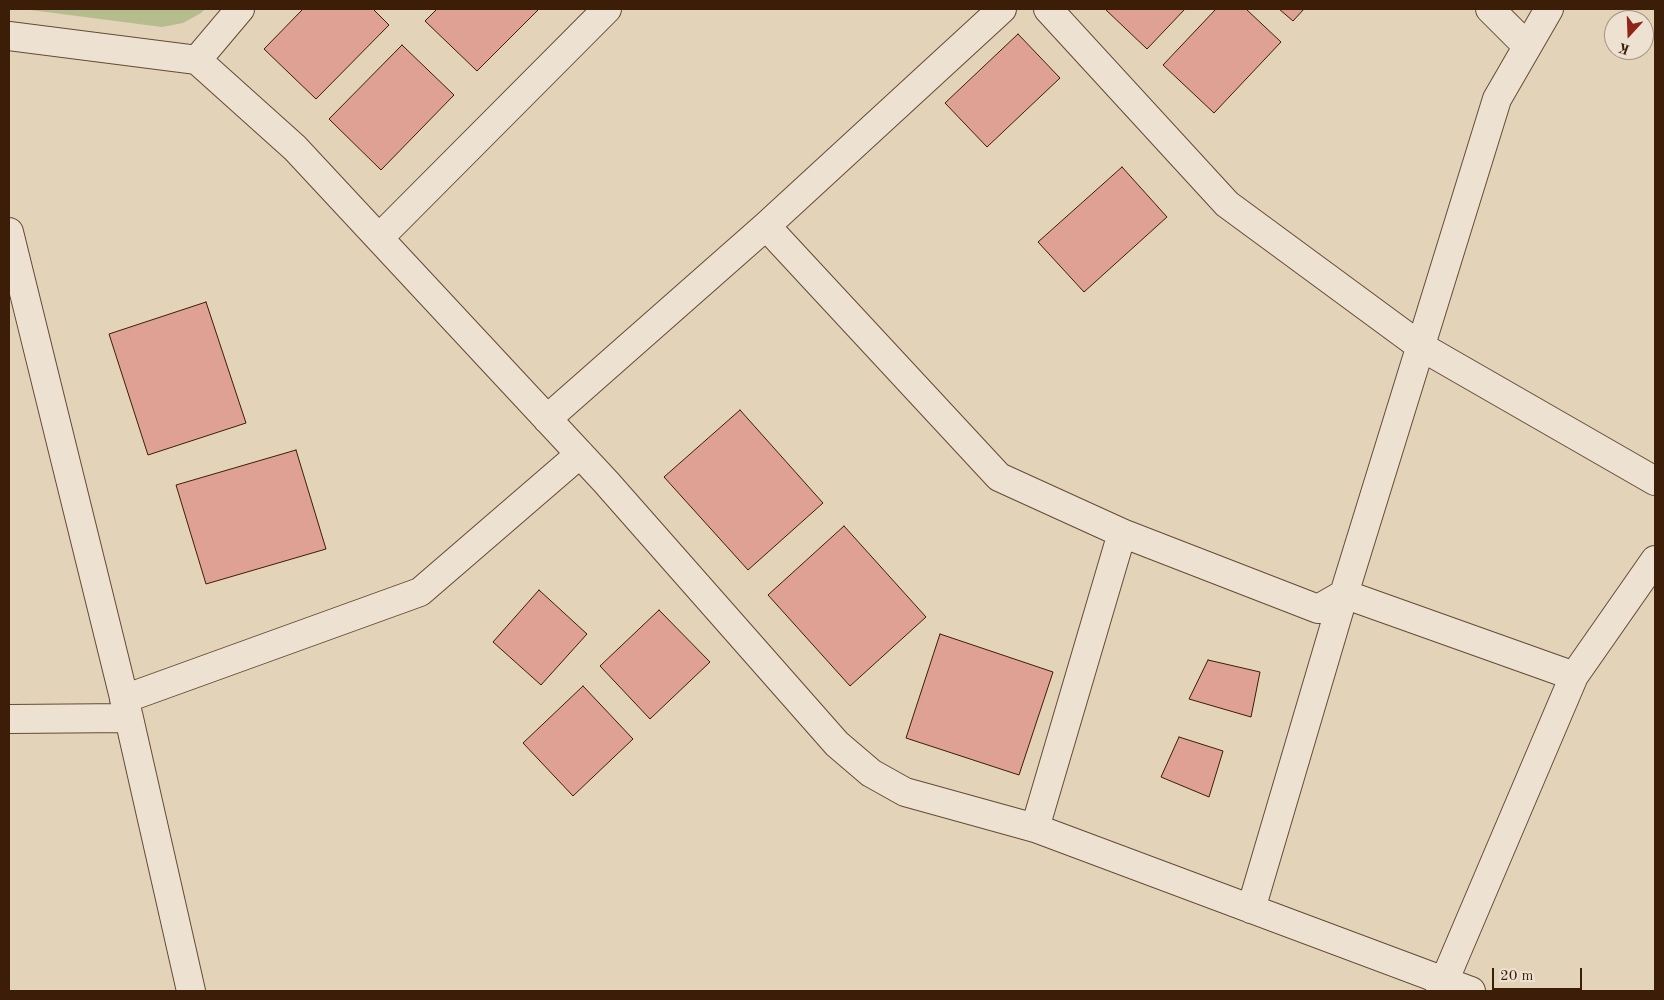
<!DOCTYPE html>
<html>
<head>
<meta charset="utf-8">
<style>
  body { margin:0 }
  #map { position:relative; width:1664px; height:1000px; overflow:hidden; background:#e3d3b9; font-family:"Old Standard TT",serif }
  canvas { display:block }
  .frame { position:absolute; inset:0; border:10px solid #3b1d08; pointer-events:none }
  .north { position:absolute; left:1604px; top:10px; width:50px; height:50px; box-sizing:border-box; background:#ede2d2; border:1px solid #a69381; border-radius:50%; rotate:200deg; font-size:14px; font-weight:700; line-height:20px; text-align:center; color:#3b1d08 }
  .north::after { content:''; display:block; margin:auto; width:18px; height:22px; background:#8f2418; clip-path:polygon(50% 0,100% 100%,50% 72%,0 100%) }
  .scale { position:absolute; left:1492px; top:968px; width:90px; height:22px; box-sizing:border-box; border:2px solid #3b1d08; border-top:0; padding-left:6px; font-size:15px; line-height:18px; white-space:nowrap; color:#3b1d08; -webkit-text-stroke:4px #ede2d2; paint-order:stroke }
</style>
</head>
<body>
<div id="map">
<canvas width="1664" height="1000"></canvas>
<div class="frame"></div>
<div class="north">K</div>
<div class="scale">20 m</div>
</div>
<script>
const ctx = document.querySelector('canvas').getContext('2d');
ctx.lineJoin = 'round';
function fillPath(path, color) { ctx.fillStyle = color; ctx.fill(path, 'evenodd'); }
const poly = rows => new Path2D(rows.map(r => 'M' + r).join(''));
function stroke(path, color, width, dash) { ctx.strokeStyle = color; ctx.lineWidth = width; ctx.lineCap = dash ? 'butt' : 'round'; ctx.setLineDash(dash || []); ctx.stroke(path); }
const green = poly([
  [23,9,205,9,201,13,183,23,162,27]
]);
const building = poly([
  [303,9,373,9,389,25,316,99,264,49,303,9],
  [437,9,539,9,477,71,425,21,437,9],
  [1105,9,1185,9,1147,49,1105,9],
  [1216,9,1246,9,1281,42,1214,113,1163,65,1216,9],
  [1279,9,1304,9,1293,21,1279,9],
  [1018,34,1060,78,987,147,945,103,1018,34],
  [402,45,454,95,381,170,329,119,402,45],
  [1122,167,1167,217,1084,292,1038,242,1122,167],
  [206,302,246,423,148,455,109,334,206,302],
  [740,410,823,503,748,570,664,477,740,410],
  [296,450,326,549,206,584,176,485,296,450],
  [844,526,926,617,850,686,768,595,844,526],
  [539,590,587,634,541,685,493,642,539,590],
  [659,610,710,662,650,719,600,666,659,610],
  [940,634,1053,672,1019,775,906,738,940,634],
  [1208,660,1260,672,1251,717,1189,699,1208,660],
  [583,686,633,739,573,796,523,743,583,686],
  [1179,737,1223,751,1209,797,1161,777,1179,737]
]);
const minor = poly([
  [1048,9,1227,204,1420,346,1655,481],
  [1490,9,1527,46],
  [9,36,197,60,295,148,606,482,837,744,871,773,905,792,1035,828],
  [197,60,240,9],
  [766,226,999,477,1122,533,1318,609,1344,594,1574,676],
  [9,232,129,718,191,991],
  [379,238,607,9],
  [547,419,766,226,1002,9],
  [1122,533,1035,828,1471,991],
  [124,699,420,592,580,454],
  [9,719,129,718],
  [1251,909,1344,594,1497,99,1549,9],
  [1440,991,1574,676,1655,560]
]);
fillPath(green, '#b5bc8e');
fillPath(building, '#dea193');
stroke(building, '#3b1d08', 1);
stroke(minor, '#654a34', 30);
stroke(minor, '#ede2d2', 28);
</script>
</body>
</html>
